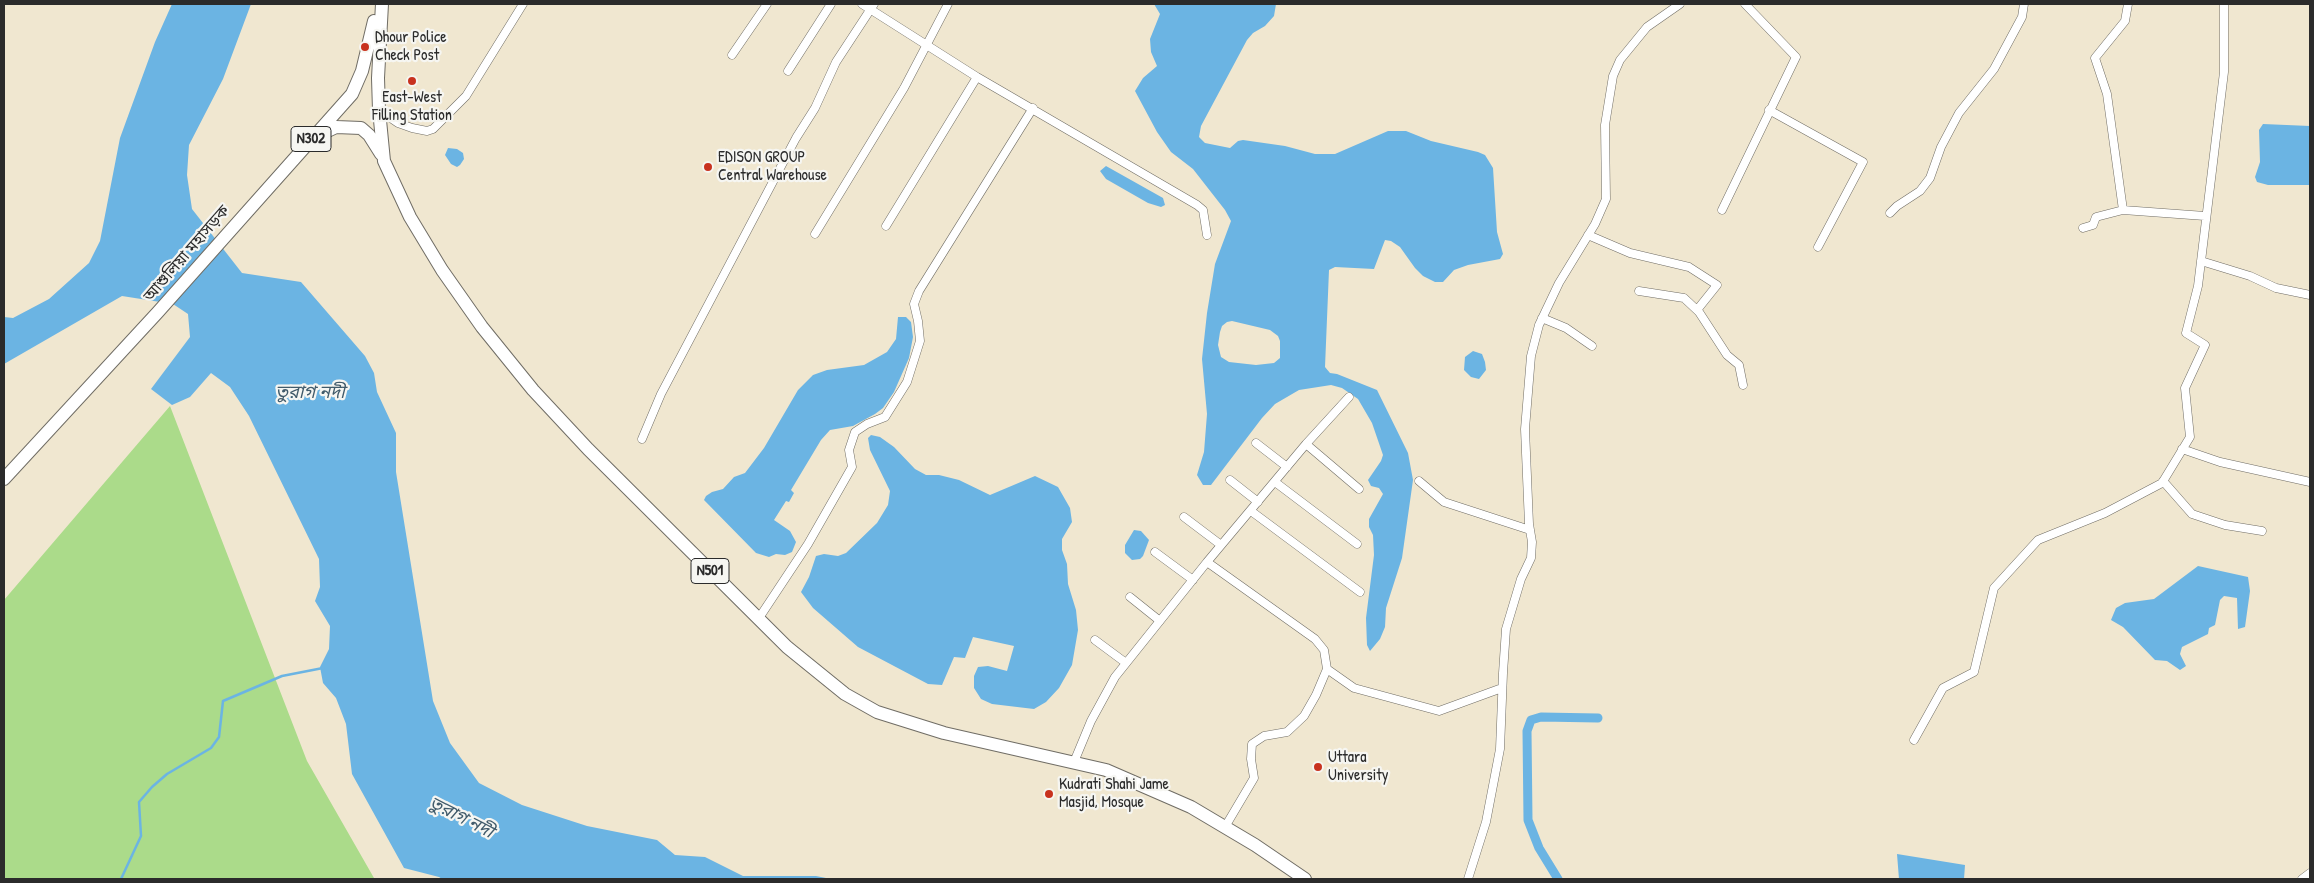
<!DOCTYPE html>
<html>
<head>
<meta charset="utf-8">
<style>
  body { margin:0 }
  #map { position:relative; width:2314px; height:883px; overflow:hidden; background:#f0e7d0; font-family:"Patrick Hand",sans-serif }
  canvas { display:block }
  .frame { position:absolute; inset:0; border:5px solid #2b2b2b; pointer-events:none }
</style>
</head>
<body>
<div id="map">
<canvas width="2314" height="883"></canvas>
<div class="frame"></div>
</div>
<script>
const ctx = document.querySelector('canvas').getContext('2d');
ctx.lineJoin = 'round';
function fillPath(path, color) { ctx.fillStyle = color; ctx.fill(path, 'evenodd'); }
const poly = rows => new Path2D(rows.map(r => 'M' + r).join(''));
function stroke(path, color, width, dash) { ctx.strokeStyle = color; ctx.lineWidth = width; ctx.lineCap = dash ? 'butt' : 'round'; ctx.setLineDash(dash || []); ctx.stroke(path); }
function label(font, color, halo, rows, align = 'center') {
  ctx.font = font + ' "Patrick Hand","Noto Sans Bengali",sans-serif'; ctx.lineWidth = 4.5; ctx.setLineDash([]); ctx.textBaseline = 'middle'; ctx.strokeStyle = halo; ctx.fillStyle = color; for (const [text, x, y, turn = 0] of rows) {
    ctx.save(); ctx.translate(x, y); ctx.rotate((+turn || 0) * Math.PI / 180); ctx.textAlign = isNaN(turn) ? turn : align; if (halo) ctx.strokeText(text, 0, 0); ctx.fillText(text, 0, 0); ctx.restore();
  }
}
const green = poly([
  [170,406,307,761,374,878,377,879,4,879,4,600]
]);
const water = poly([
  [172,4,251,4,223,79,189,145,187,175,192,209,242,273,301,282,365,356,374,373,377,392,396,433,396,472,433,701,450,743,479,783,522,805,587,826,657,840,675,855,705,857,743,876,816,876,831,879,442,879,439,877,404,868,352,774,346,724,336,698,323,683,320,667,329,649,330,626,315,601,320,587,319,559,249,416,230,387,211,373,190,397,172,405,151,389,190,337,188,314,173,304,122,296,4,364,4,317,13,318,49,299,89,263,100,241,120,138,155,42],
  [1154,4,1276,4,1274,16,1265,26,1253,33,1247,40,1201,126,1199,137,1205,143,1230,148,1238,141,1243,140,1285,146,1315,154,1335,154,1388,131,1406,131,1431,141,1478,152,1485,155,1493,168,1497,232,1503,254,1500,259,1468,265,1454,270,1443,282,1435,282,1423,276,1415,268,1400,247,1391,241,1385,240,1374,269,1335,267,1329,270,1325,367,1330,373,1337,374,1377,390,1408,453,1413,480,1402,558,1386,608,1385,627,1380,639,1370,651,1367,645,1366,618,1374,555,1373,535,1369,527,1369,519,1383,494,1379,488,1371,486,1368,480,1381,461,1383,455,1372,423,1358,399,1342,388,1331,385,1299,390,1275,404,1262,418,1211,485,1203,485,1197,475,1204,452,1207,414,1202,359,1207,313,1215,264,1231,221,1225,210,1193,169,1171,152,1157,132,1135,91,1143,78,1157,66,1151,52,1150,39,1160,14],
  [1232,321,1270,330,1278,336,1280,341,1280,358,1274,363,1256,365,1229,362,1221,357,1218,345,1220,332,1222,326,1227,322],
  [2263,124,2310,126,2310,185,2268,185,2257,182,2255,177,2260,162,2259,130],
  [448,148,457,149,463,153,464,159,460,165,457,167,451,164,445,155],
  [1106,166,1163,198,1165,205,1161,207,1148,203,1106,179,1100,171],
  [898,317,906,317,911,322,913,337,909,358,894,392,883,408,875,414,853,426,830,430,821,440,791,490,794,493,789,502,786,501,774,520,790,531,796,542,792,552,785,555,776,554,769,557,756,553,704,500,706,496,712,492,723,489,734,477,745,473,764,448,798,390,813,375,827,370,864,365,887,352,896,339],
  [1473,351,1482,354,1485,362,1486,370,1479,379,1471,377,1464,370,1465,357],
  [871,435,880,437,894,447,915,469,926,475,939,475,959,480,990,495,1035,476,1058,487,1070,508,1072,522,1062,539,1062,550,1067,564,1068,584,1076,610,1078,630,1072,665,1059,688,1046,702,1034,709,992,704,981,699,974,688,974,676,978,667,988,666,1007,671,1014,646,973,637,965,658,954,657,942,685,928,684,858,647,813,608,801,592,809,577,816,556,824,554,838,556,846,553,877,523,888,505,890,491,870,450,868,438],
  [1134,530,1141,531,1149,540,1143,556,1140,559,1132,560,1125,553,1125,545],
  [2198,566,2248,577,2250,591,2245,627,2238,629,2237,598,2224,596,2220,600,2215,625,2209,628,2208,634,2182,647,2180,654,2186,666,2180,670,2167,661,2155,660,2123,627,2111,620,2116,608,2125,603,2154,599],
  [1897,854,1965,865,1964,879,1899,879]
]);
const stream = poly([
  [121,879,141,836,139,802,152,787,167,774,211,748,219,737,223,701,282,676,323,668]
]);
const canal = poly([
  [1558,879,1539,848,1528,820,1527,731,1531,720,1541,717,1598,718]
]);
const minor = poly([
  [862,4,977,77,1197,205,1203,210,1207,235],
  [732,55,767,4],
  [788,71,831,4],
  [379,110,398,123,412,128,427,131,433,129,466,96,523,4],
  [1769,110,1863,162,1818,247],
  [1722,210,1796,57,1745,4],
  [2123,210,2107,94,2095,58,2125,21,2128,4],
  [1890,213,1897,206,1920,191,1930,178,1941,147,1959,113,1994,69,2022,17,2024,4],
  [886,226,977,77],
  [2083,228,2093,225,2096,217,2123,210,2205,216],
  [815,234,904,88,948,4],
  [1588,235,1630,253,1689,267,1717,285,1697,310],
  [2201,261,2250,276,2276,288,2310,295],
  [1639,291,1684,298,1699,312,1727,355,1739,365,1743,385],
  [1542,318,1566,328,1592,346],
  [642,439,661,394,796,138,815,108,836,62,874,4],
  [1256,443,1287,467],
  [1306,444,1359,489],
  [2182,449,2220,462,2310,482],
  [1230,480,1258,502],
  [1419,481,1444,502,1530,530],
  [2163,481,2192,514,2225,525,2262,531],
  [1275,482,1357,544],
  [1251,511,1360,592],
  [1184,517,1221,545],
  [1155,552,1193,580],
  [1207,562,1315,639,1324,650,1327,669],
  [1130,597,1160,621],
  [759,618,808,544,852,467,849,450,855,432,867,424,885,417,907,382,920,341,918,321,914,304,919,291,1033,108],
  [1095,640,1126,663],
  [1914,740,1943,688,1974,672,1994,588,2038,540,2105,513,2162,483,2190,437,2185,388,2205,345,2186,333,2198,286,2224,72,2224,4],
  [1074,762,1091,721,1115,677,1207,562,1306,444,1349,397],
  [1225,827,1254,778,1251,759,1252,744,1264,736,1287,732,1304,716,1316,695,1327,669,1354,688,1439,711,1502,688],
  [1468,879,1486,822,1500,749,1503,673,1506,629,1521,579,1531,558,1532,542,1529,524,1525,429,1531,356,1539,325,1559,283,1595,224,1606,199,1605,125,1613,76,1620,60,1647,27,1680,4],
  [2302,879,2310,873]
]);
const trunk = poly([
  [382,4,378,78,379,110,384,161,410,217,442,270,482,327,533,390,588,449,787,647,845,694,877,712,944,733,1106,770,1191,807,1255,845,1305,879],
  [319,135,336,127,361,128,369,135,381,154],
  [4,479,158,312,352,94,362,71,374,21]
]);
const markers = [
  [365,47,5,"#c8321e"],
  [412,81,5,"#c8321e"],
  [708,167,5,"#c8321e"],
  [1318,767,5,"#c8321e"],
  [1049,794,5,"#c8321e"]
];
const shields = [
  [311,139,40],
  [710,571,38]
];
const shieldNames = [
  ["N302",311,139],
  ["N501",710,571]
];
const poiNames = [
  ["Dhour Police",375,38],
  ["Check Post",375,56],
  ["East-West",412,98,"center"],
  ["Filling Station",412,116,"center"],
  ["EDISON GROUP",718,158],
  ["Central Warehouse",718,176],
  ["Uttara",1328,758],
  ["University",1328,776],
  ["Kudrati Shahi Jame",1059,785],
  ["Masjid, Mosque",1059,803]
];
const streetNames = [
  ["আশুলিয়া মহাসড়ক",187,254,-49]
];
const waterNames = [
  ["তুরাগ নদী",310,393],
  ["তুরাগ নদী",461,818,27]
];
fillPath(green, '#abdb8a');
fillPath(water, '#6bb4e3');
stroke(stream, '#6bb4e3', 2.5);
stroke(canal, '#6bb4e3', 9);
stroke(minor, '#706d65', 9);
stroke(trunk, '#706d65', 14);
stroke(minor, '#fff', 8);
stroke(trunk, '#fff', 12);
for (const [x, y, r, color] of markers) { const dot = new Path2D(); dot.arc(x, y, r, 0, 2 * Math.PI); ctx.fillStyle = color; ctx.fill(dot); stroke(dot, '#f6f6f2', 2); }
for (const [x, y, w] of shields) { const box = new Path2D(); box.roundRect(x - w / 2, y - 12.5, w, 25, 4); ctx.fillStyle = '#f6f6f2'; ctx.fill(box); stroke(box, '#2b2b2b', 1); }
label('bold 15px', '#2b2b2b', null, shieldNames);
label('16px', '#2b2b2b', '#f6f6f2', poiNames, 'left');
label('16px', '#2b2b2b', '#f6f6f2', streetNames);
label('italic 18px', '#415b6b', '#f6f6f2', waterNames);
</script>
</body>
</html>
